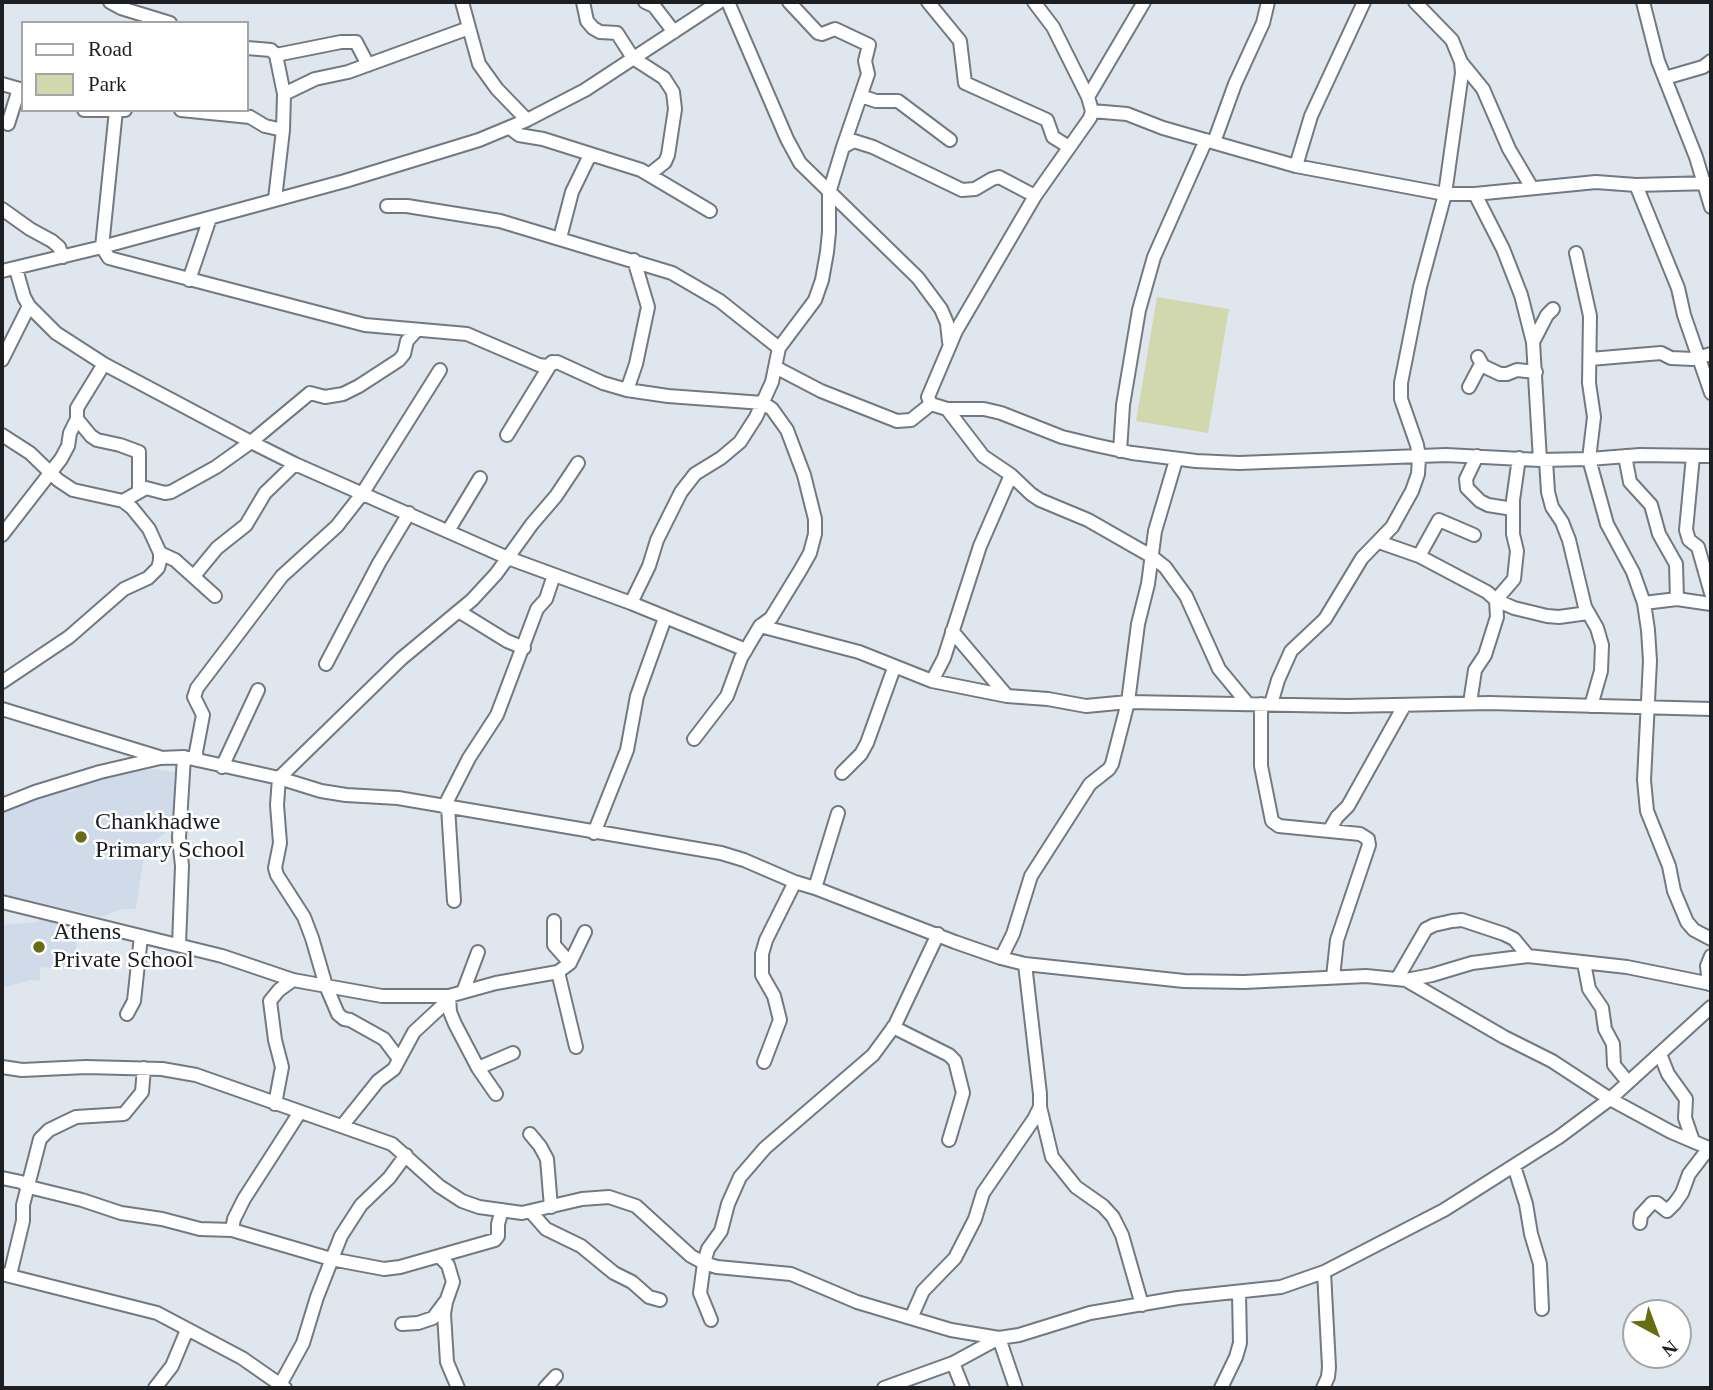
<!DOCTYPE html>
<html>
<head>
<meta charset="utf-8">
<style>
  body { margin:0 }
  #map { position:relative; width:1713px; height:1390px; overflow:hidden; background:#e0e6ee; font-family:"Times New Roman",serif }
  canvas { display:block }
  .frame { position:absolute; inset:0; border:4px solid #1c1e21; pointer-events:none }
  .legend { position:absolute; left:21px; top:21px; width:228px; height:91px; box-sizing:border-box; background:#fff; border:2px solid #a4a5a6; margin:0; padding:9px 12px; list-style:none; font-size:21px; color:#1c1e21 }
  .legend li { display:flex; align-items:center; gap:14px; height:35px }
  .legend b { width:35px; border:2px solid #a4a5a6 }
  .north { position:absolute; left:1622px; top:1299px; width:70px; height:70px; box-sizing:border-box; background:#fff; border:2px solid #a4a5a6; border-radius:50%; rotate:139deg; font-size:19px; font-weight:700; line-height:28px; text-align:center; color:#1c1e21 }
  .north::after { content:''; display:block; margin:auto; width:24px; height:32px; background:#676d12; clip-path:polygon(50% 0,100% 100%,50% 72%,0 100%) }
</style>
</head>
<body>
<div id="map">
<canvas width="1713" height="1390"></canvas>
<div class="frame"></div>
<ul class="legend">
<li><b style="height:9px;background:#fff"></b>Road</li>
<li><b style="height:19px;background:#d2d8ad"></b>Park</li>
</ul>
<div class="north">N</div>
</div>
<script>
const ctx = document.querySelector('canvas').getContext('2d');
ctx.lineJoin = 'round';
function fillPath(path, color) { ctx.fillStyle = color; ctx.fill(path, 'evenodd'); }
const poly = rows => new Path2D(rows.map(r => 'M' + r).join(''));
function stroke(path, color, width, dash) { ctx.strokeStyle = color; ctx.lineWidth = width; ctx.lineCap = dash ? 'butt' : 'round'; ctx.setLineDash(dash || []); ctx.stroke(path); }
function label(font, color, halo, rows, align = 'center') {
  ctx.font = font + ' "Times New Roman",serif'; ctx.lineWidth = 5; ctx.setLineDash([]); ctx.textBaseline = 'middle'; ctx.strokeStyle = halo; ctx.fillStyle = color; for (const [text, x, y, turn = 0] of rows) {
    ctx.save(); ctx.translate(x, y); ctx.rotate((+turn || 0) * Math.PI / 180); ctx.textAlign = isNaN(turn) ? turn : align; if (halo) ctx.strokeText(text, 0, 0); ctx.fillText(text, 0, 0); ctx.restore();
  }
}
const built = poly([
  [154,769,181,773,176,825,145,848,136,909,122,909,102,917,2,894,2,810,67,789,69,792,75,790,76,786,112,774],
  [39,917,77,927,75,971,40,967,40,981,31,980,2,988,2,925,39,922]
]);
const green = poly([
  [1157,297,1229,309,1208,433,1136,421]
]);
const minor = poly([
  [110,2,121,8,170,23],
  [462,2,479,64,497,89,527,120],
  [583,2,587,21,593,28,600,32,617,33,633,58,664,78,673,92,675,109,668,155,665,162,650,174],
  [645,2,654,6,674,32],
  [728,2,787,139,800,163,918,278,941,309,947,323,949,342],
  [789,2,818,33,822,34,835,29,869,45,865,61,868,74,843,147],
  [928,2,960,41,965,83,1047,120,1053,137,1069,147],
  [1034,2,1053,27,1088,97,1092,111,1090,118,1035,196,956,331,928,397,931,404,947,409,984,409,1001,413,1062,437,1095,445,1132,453,1196,461,1239,463,1446,455,1540,460,1589,459,1640,455,1711,456],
  [1643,2,1658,61,1696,157,1711,207],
  [247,48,271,50,276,55,284,94,283,130,275,199],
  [276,55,341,42,356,42,368,65],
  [1461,62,1483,89,1509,149,1532,188],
  [1665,78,1703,67,1711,61],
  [2,84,23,90],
  [284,94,315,79,348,72,469,28],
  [861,96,876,101,898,101,950,140],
  [1088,97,1144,2],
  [84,110,125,110],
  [116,110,102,247,109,258,365,325,467,334,539,365,546,366,557,362,603,383,627,390,668,396,763,403,772,409,787,430,804,475,815,519,815,534,810,553,801,569,771,618,760,626,741,658,727,696,694,739],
  [181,110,250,117,265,126,283,130],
  [1092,111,1127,114,1163,128,1296,166,1445,194,1475,194,1596,182,1636,185,1711,183],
  [8,124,19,89],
  [510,128,519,135,543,139,641,170,710,211],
  [1214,142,1235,84,1263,23,1268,2],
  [1296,166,1311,116,1364,2],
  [1636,185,1678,288,1684,315,1711,393],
  [1475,194,1503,249,1521,295,1533,342,1540,460],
  [387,206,407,206,500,221,672,273,720,301,779,348],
  [2,209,30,229,52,241,59,247,63,257],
  [560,238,572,192,590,155],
  [1576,253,1590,316,1589,383,1594,417,1589,459,1607,524,1633,572,1644,603,1648,630,1650,661,1644,780,1647,811,1669,866,1674,891,1687,922,1694,930,1711,939],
  [16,269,24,297,29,306,56,333,104,364,251,442,295,464,508,558,631,603,746,650],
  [2,271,102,247,345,181,479,140,527,120,585,90,719,2],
  [189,280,210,218],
  [1533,342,1547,315,1553,309],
  [1478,357,1483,366,1500,374,1507,374,1517,370,1536,372],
  [1590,359,1661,353,1671,358,1693,359,1711,354],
  [2,360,29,306],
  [104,364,77,408,77,419,91,436,97,440,120,445,139,452,139,491],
  [777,368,821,391,897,421,911,420,931,404],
  [1469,387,1479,368,1483,366],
  [627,390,636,364,648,307,634,260],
  [947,409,983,456,1011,475,1031,494,1040,500,1088,520,1151,556,1165,567,1186,596,1219,669,1248,704],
  [2,435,30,453,58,480,73,490,123,501,132,508,149,529,160,553,160,561,158,568,148,578,124,589,69,637,2,682],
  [507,435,552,362],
  [1120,451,1123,405,1139,310,1154,257,1206,140],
  [1477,456,1466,479,1467,488,1480,501,1488,505,1513,509],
  [1625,456,1630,482,1651,505,1659,534,1676,564,1677,599],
  [1693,456,1686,530,1689,540,1698,547,1711,593],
  [1519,458,1513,500,1513,534,1517,551,1514,579,1496,600,1514,608,1547,616,1559,617,1588,613],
  [1546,460,1548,492,1552,507,1562,522,1569,540,1585,607,1597,628,1602,645,1601,671,1591,706],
  [123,501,146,488,165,493,171,492,216,467,251,442,310,393,325,397,343,394,359,386,399,360,404,354,407,341,416,331],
  [448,531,480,478],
  [2,535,61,459,68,446,70,433,77,419],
  [1379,542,1419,556,1487,592,1496,600,1497,617,1485,655,1475,670,1470,703],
  [160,553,175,560,215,596],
  [1419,556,1439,520,1474,535],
  [194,576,217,548,246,525,265,493,295,464],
  [631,603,649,566,657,540,681,492,695,474,721,458,740,442,756,417,772,382,779,348,815,300,822,280,827,252,829,232,829,193,843,147,854,141,873,147,962,190,975,189,992,179,999,177,1035,196],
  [1644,603,1677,599,1711,604],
  [460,612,507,641,524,648],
  [760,626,859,652,932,681,1007,696,1048,699,1086,706,1128,702,1347,706,1489,703,1711,709],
  [952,631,1007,696],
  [326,664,379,563,409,513],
  [932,681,944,658,980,546,1011,475],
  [1261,704,1261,766,1272,821,1279,826,1360,834,1368,839,1369,845,1337,940,1333,977],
  [1271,704,1278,680,1291,651,1325,619,1362,558,1392,527,1412,491,1418,474,1419,457,1417,445,1401,399,1401,383,1420,287,1445,194,1462,73,1461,62,1452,40,1415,2],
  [2,709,159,757],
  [197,760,196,752,203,715,194,697,197,688,282,576,337,526,362,494,440,370],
  [222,767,258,690],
  [842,773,861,754,867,743,894,668],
  [2,805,35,792,100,772,160,758,184,757,279,778,321,791,346,795,398,798,721,853,744,860,795,882,815,888,955,942,1001,958,1025,964,1184,981,1244,982,1366,976,1406,980,1432,975,1472,963,1528,956,1627,967,1711,984],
  [444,807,469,758,497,715,537,609,546,599,554,575],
  [448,807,454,901],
  [1329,831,1337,817,1348,806,1404,706],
  [594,833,627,750,637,696,665,618],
  [815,888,838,813],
  [2,902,222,956,293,980,382,996,449,996,496,983,558,972],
  [554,921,554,945,570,963],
  [179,945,182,866,179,838,184,757],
  [1001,958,1013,934,1031,876,1090,784,1109,769,1112,764,1128,702,1138,624,1148,584,1155,531,1176,460],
  [1584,963,1589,989,1602,1008,1605,1029,1613,1044,1614,1065,1628,1082],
  [1397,979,1426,929,1434,925,1452,921,1462,920,1504,934,1514,939,1528,956],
  [1406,980,1504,1037,1552,1061,1610,1099,1671,1132,1711,1149],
  [1709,984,1707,966,1711,956],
  [463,992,478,952],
  [449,996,450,1012,455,1024,478,1068,496,1094],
  [127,1014,134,1001,141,936],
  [893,1027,949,1055,955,1061,963,1093,949,1140],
  [576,1047,558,972,570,963,585,932],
  [1660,1054,1668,1074,1686,1099,1685,1118,1693,1141],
  [399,1059,384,1039,350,1020,344,1019,338,1014,326,986,312,938,304,917,277,875,275,868,280,843,277,805,279,778,401,659,472,600,496,574,532,524,556,496,578,463],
  [764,1062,780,1020,774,996,762,975,762,954,766,940,795,882],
  [2,1067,22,1070,86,1067,162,1069,196,1075,392,1144,439,1186,462,1201,479,1207,522,1213,582,1199,609,1197,636,1206,691,1256,704,1263,717,1267,791,1274,857,1302,951,1330,999,1338,1019,1335,1090,1313,1178,1298,1281,1287,1324,1272,1444,1210,1559,1137,1610,1099,1711,1007],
  [478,1068,513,1053],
  [275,1104,282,1067,275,1040,270,1001,279,990,293,980],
  [1040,1107,1052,1157,1076,1187,1103,1206,1113,1217,1122,1235,1142,1305],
  [342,1126,378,1081,394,1069,414,1032,442,1006,449,996],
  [530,1134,540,1146,547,1159,551,1207],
  [1514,1166,1526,1204,1531,1234,1540,1264,1542,1309],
  [2,1178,21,1182,29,1187,82,1200,121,1213,162,1219,200,1229,232,1230,331,1259,384,1269,400,1267,495,1240,498,1236,498,1224,502,1210],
  [531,1212,546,1229,581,1246,614,1273,632,1282,649,1297,660,1300],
  [1640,1223,1641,1215,1652,1203,1657,1203,1667,1211,1675,1203,1682,1193,1689,1174,1709,1148],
  [232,1230,234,1219,244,1199,300,1112],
  [439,1256,448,1265,453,1282,446,1302,444,1314,447,1362,458,1388],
  [2,1274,157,1313,242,1358,285,1388],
  [10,1275,23,1221,23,1205,40,1139,49,1130,76,1117,124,1114,142,1092,144,1068],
  [911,1318,923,1291,955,1258,975,1219,983,1193,1034,1119,1040,1107,1040,1094,1025,964],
  [711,1320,700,1293,704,1263,708,1249,721,1231,728,1204,740,1177,765,1148,873,1055,895,1025,938,934],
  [402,1324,418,1323,433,1318,445,1302],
  [953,1363,963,1388],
  [280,1385,303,1343,317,1297,341,1236,361,1205,389,1178,406,1155],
  [155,1388,172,1366,187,1330],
  [545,1388,556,1376],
  [884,1388,953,1363,999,1338,1016,1388],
  [1221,1388,1236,1357,1240,1343,1239,1293],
  [1323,1388,1328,1377,1329,1367,1324,1272]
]);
const markers = [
  [81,837,7,"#676d12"],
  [39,947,7,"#676d12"]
];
const poiNames = [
  ["Chankhadwe",95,823],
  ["Primary School",95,851],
  ["Athens",53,933],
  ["Private School",53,961]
];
fillPath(built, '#d0dbe9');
fillPath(green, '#d2d8ad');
stroke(minor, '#737980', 16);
stroke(minor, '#fff', 12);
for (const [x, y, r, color] of markers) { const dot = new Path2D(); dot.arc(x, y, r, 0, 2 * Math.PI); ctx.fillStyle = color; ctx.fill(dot); stroke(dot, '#fff', 2.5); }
label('24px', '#1c1e21', '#fff', poiNames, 'left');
</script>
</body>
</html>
